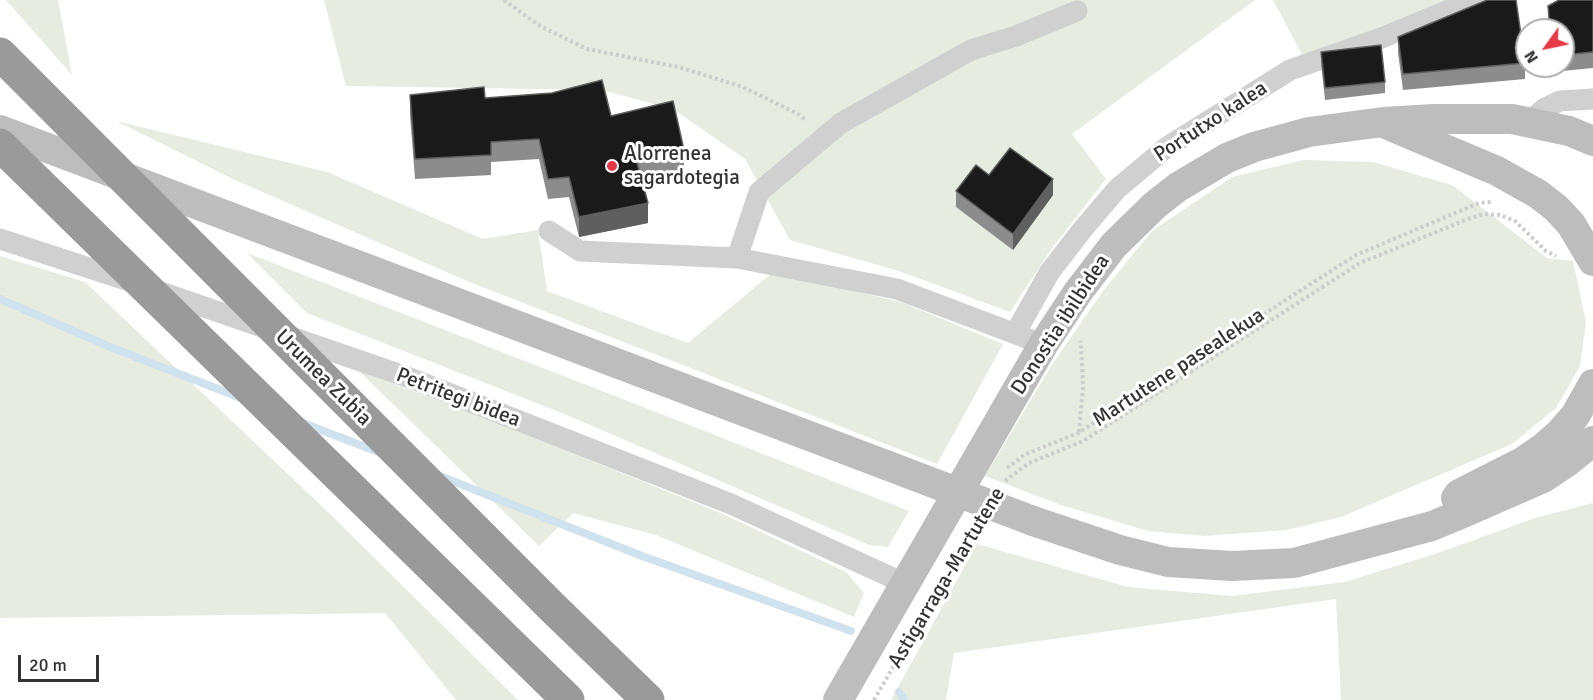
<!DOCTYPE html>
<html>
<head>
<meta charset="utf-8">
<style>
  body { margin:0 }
  #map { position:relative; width:1593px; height:700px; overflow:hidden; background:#fff; font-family:Signika,sans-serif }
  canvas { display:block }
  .north { position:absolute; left:1515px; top:18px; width:60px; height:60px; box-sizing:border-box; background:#fff; border:2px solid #adadad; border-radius:50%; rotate:237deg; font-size:16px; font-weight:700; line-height:24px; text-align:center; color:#333 }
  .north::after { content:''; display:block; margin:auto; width:21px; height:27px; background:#e63946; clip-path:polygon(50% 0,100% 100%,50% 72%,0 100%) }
  .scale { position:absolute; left:18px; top:655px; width:81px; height:27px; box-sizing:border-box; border:3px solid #333; border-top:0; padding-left:8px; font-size:18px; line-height:21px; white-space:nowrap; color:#333; -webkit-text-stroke:4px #fff; paint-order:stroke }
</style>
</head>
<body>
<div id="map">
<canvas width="1593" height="700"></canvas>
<div class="north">N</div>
<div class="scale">20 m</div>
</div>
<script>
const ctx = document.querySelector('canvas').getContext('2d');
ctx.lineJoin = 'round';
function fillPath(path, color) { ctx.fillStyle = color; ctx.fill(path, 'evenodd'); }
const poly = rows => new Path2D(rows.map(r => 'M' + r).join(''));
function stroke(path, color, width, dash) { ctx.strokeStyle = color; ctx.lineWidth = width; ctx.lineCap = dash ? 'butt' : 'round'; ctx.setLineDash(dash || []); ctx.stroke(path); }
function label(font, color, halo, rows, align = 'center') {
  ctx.font = font + ' Signika,sans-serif'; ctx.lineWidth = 6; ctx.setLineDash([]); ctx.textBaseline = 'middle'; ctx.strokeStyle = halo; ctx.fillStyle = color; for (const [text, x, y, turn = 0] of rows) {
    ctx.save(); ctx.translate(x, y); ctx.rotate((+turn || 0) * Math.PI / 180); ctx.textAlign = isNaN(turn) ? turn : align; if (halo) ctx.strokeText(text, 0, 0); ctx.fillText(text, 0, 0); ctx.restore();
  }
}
const green = poly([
  [6,0,58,0,72,75],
  [324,0,1255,0,1072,134,1106,179,1052,248,1010,312,899,271,790,240,745,159,673,109,602,90,346,86],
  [1273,0,1460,0,1304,58],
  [116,121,327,172,483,239,538,230,547,291,688,343,773,272,901,302,1003,344,937,464,467,281,235,180],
  [1303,160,1373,162,1452,185,1547,258,1573,261,1586,322,1580,366,1556,408,1512,444,1341,517,1286,530,1204,536,1148,531,1061,505,985,476,1053,363,1103,291,1152,231,1232,177],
  [247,253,656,412,909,511,888,547,869,545,562,413,307,313],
  [0,256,85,282,328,512,518,700,456,700,385,613,0,618],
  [359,371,498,423,723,514,846,572,864,593,854,617,656,535,573,513,539,546],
  [1593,503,1593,700,1341,700,1336,599,954,653,946,700,891,700,977,544,1128,587,1232,596,1345,582,1438,553,1535,518]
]);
const stream = poly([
  [0,299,110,347,241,398],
  [300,422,381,453],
  [440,476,642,556,851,631],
  [899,692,904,700]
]);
const path = poly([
  [504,0,540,26,587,49,678,67,743,87,800,115,806,121],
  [1079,432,1083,387,1081,341],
  [1007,468,1024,455,1078,433,1356,255,1479,203,1492,202],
  [1005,481,1029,463,1083,441,1360,263,1468,219,1484,214,1500,215,1515,221,1546,251,1556,256],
  [874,700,973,529]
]);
const street = poly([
  [1529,122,1545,108,1560,101,1593,99],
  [549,231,580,251,737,258,897,289,1029,339],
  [0,239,123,279,410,378,731,504,906,584],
  [737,258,759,192,841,123,971,50,1016,36,1077,11],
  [1016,332,1049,273,1082,230,1117,189,1167,147,1290,70,1384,37,1473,0]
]);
const secondary = poly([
  [1388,125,1497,171,1538,194,1556,208,1571,224,1593,261],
  [0,130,886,465],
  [1456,498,1459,494,1524,461,1543,448,1560,433,1575,416,1593,384],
  [1033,521,1120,550,1168,562,1232,566,1294,563,1432,526,1461,514,1543,478,1567,462,1593,441],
  [838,700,1043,345,1078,292,1114,245,1155,205,1178,187,1227,158,1254,147,1309,132,1383,122,1434,119,1512,119,1569,131,1593,141]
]);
const secondaryBridge = poly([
  [886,465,1033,521]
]);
const highwayBridge = poly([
  [0,54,552,607,648,700],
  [0,145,568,700]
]);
const wall = poly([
  [1593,0,1593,68,1552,72,1551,66,1563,66,1563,30,1549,30,1548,6],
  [1398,37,1525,63,1525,79,1403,90,1398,53],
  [1321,52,1385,82,1385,93,1325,100,1321,63],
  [410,95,485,98,611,116,684,150,684,170,641,178,648,223,579,237,569,197,548,199,539,159,491,162,491,175,415,179,410,115],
  [989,175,1053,195,1013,250,956,207,956,191]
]);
const shadedWall = poly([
  [1053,179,1053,195,1013,250,1013,234],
  [648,203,648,223,579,237,579,217]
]);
const building = poly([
  [1487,0,1516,0,1525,63,1403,74,1398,37,1487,0],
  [1559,0,1593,0,1593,52,1563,55,1563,30,1550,30,1548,6,1559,0],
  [1381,45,1385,82,1325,88,1321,52,1381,45],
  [602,80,611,116,673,101,684,150,636,159,648,203,579,217,569,177,548,179,539,139,491,142,491,155,415,159,410,95,484,87,485,98,552,93,602,80],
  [1010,148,1053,179,1013,234,956,191,976,165,989,175,1010,148]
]);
const markers = [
  [612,166,6,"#e63946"]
];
const streetNames = [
  ["Portutxo kalea",1211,122,-33],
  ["Donostia ibilbidea",1061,325,-57],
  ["Martutene pasealekua",1179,368,-33],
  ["Urumea Zubia",323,378,45],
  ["Petritegi bidea",458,398,21],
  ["Astigarraga-Martutene",947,578,-59]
];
const poiNames = [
  ["Alorrenea",624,154],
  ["sagardotegia",624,178]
];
fillPath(green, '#e6ecdf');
stroke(stream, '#cfe2ee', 8);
stroke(path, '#cdcdcd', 4, [3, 3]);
stroke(street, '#d0d0d0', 21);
stroke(secondary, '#bdbdbd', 30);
stroke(secondaryBridge, '#bdbdbd', 30);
stroke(highwayBridge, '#9a9a9a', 33);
fillPath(wall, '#8c8c8c');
fillPath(shadedWall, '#5f5f5f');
fillPath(building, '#1a1a1a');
stroke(building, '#5f5f5f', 1.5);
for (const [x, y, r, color] of markers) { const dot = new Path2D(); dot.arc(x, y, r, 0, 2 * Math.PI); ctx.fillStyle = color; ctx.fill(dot); stroke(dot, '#fff', 2); }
label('21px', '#333', '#fff', streetNames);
label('21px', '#333', '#fff', poiNames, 'left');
</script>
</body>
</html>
